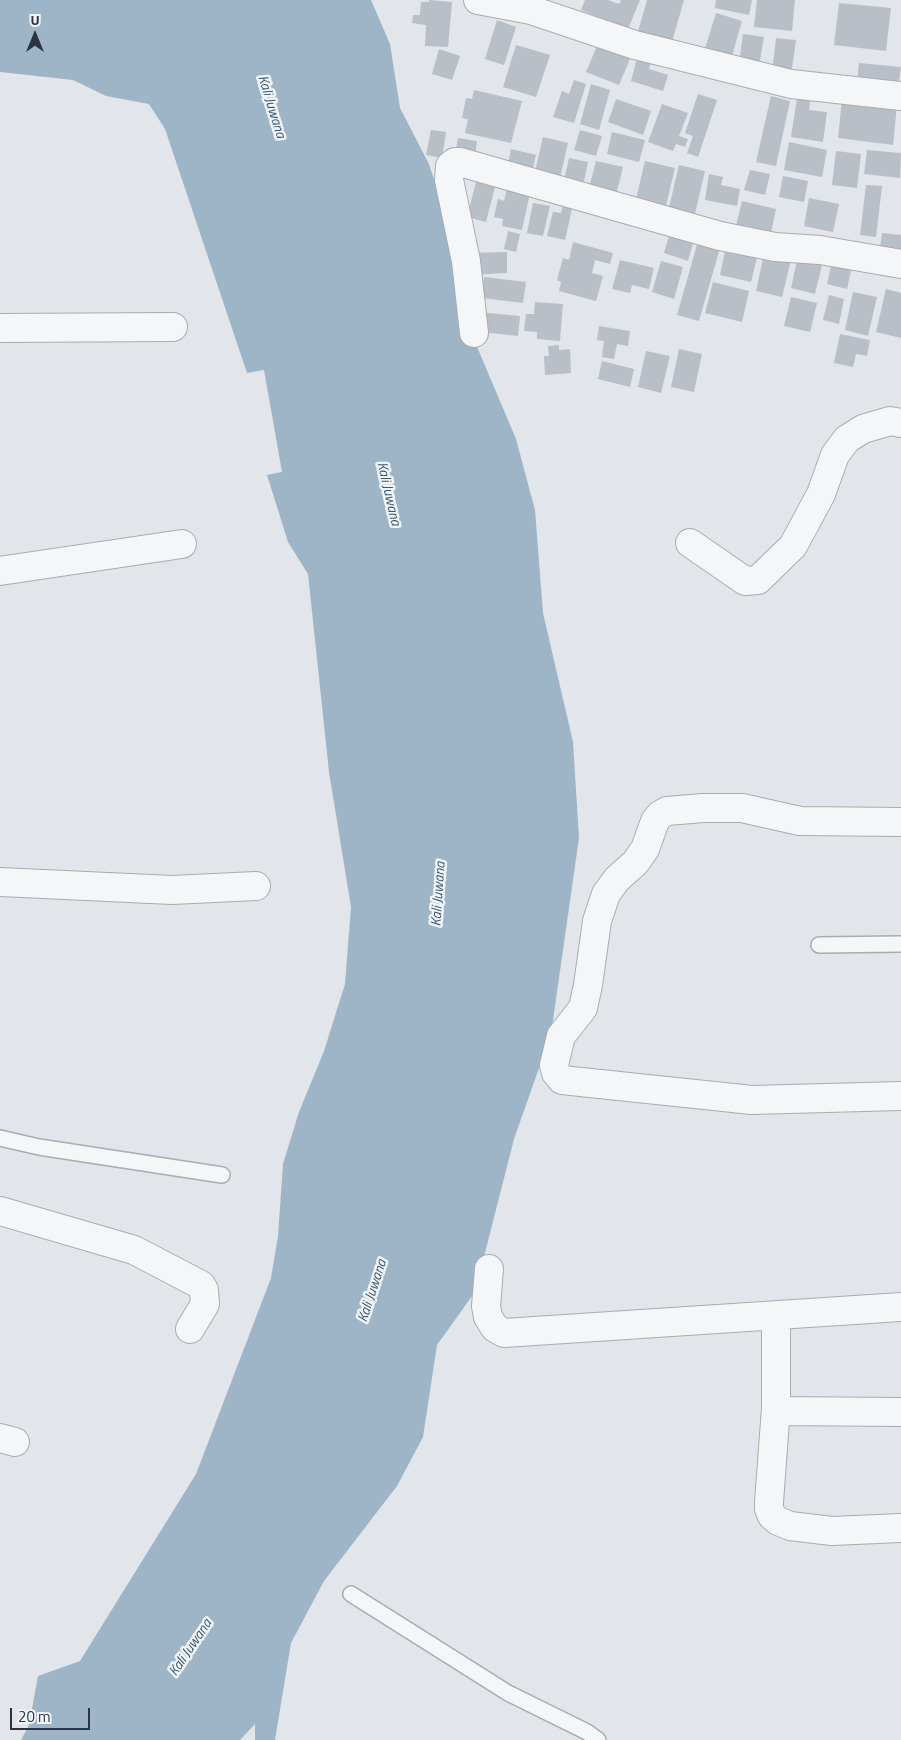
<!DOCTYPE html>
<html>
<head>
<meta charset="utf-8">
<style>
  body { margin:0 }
  #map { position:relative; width:901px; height:1740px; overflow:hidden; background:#e2e5ea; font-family:"Titillium Web",sans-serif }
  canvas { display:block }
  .north { position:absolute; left:10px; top:10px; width:50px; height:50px; -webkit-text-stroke:4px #f1f4f7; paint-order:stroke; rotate:0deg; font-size:14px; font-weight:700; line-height:20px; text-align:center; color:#2b3441 }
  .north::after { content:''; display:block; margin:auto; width:18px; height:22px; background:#2b3441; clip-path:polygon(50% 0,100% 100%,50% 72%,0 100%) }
  .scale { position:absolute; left:10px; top:1708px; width:80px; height:22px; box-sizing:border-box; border:2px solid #2b3441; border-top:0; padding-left:6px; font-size:15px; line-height:18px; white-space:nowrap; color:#2b3441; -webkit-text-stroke:4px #f1f4f7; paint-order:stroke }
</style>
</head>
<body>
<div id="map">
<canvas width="901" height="1740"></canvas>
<div class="north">U</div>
<div class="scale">20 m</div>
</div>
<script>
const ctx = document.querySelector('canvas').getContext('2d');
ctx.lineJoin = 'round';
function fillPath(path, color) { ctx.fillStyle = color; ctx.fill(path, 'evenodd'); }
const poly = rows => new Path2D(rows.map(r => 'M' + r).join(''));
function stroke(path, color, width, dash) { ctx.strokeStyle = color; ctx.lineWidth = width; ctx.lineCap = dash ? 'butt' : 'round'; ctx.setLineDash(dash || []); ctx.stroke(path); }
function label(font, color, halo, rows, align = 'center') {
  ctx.font = font + ' "Titillium Web",sans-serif'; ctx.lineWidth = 5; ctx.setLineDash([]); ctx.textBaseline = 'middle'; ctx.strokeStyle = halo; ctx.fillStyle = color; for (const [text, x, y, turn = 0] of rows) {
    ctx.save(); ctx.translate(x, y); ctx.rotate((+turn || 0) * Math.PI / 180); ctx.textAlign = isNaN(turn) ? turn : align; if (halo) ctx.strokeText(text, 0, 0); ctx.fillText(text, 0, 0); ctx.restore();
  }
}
const water = poly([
  [0,0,371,0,390,44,400,108,429,164,464,273,472,335,516,439,535,510,543,613,573,742,579,838,551,1034,514,1139,475,1292,437,1345,423,1437,397,1486,324,1581,291,1643,275,1740,255,1740,255,1724,240,1740,21,1740,29,1725,38,1676,80,1661,196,1474,271,1278,278,1236,283,1164,299,1112,324,1051,345,984,351,907,329,772,308,574,288,542,267,475,282,472,264,370,247,373,165,129,149,104,106,96,73,80,0,72]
]);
const building = poly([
  [429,0,452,2,448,47,425,46,426,25,412,23,413,15,420,15,421,2,429,2],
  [585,0,608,0,619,4,621,0,640,0,628,29,581,10],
  [647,0,684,0,671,45,637,35],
  [716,0,752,0,749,15,715,8],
  [757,0,795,0,792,31,754,27],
  [839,3,891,8,886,51,834,45],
  [716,13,742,21,730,63,703,55],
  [497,20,516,27,504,65,485,59],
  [743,34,764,37,759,66,739,63],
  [776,38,796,40,791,75,772,73],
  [516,45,550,55,536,97,503,87],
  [597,46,630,59,619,85,586,72],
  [439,49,460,56,452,80,432,74],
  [639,51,653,55,649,69,668,75,663,91,631,81],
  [859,63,901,67,898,88,857,83],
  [574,80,586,84,574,123,553,117,562,91,569,94],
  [591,84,610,90,599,130,580,124],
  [474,90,522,101,511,143,465,133,468,119,462,118,466,98,472,99],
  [798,92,811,94,809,110,827,112,823,142,791,137],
  [698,94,717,100,698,157,687,153,693,136,685,133],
  [771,96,790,101,776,166,756,162],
  [616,99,651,111,643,135,608,122],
  [842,99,897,105,893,145,838,138],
  [662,104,688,113,679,136,688,139,685,147,676,144,673,151,648,142],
  [431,130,446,132,442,158,426,155],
  [580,130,602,136,596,156,574,150],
  [612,132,645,140,639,162,607,154],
  [543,137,568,143,559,182,534,176],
  [458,138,477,141,475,157,454,160],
  [789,142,827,150,822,177,784,170],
  [511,149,536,155,531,175,507,169],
  [867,150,901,153,900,178,864,174],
  [836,151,861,154,857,188,832,185],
  [569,158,588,162,583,186,564,181],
  [596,161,623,167,614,203,587,196],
  [645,161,675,168,665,210,635,203],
  [679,165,705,171,693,222,667,216],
  [750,170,770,174,765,195,744,190],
  [709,174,723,177,721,185,740,189,737,206,705,200],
  [783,176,808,181,804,202,779,197],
  [476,182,495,187,486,222,467,217],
  [866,185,882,186,876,237,860,235],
  [507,188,530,193,522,230,502,226,503,219,494,217,498,199,504,201],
  [809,198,839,204,833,232,804,226],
  [742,201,776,209,769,242,734,234],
  [533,203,550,206,543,236,527,233],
  [563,206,572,209,565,240,547,236,553,212,561,213],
  [671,229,695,236,688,261,664,253],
  [508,231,520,234,516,252,504,249],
  [882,233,901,235,901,259,879,256],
  [698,241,720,248,699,321,677,315],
  [573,242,613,253,610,264,595,260,592,273,603,276,596,301,559,291,561,282,557,280,563,258,569,260],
  [727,242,759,249,751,282,720,275],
  [507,252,507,273,469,275,468,253],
  [764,254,791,260,782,297,756,291],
  [798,256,823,261,815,294,791,288],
  [833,257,853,261,847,289,827,284],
  [620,260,654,268,649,289,632,285,630,293,612,289],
  [661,261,683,267,674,299,652,292],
  [484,277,526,282,523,303,474,297,475,287,483,288],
  [713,282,749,291,742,322,705,313],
  [886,289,901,293,901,338,876,332],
  [853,292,877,297,868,336,845,330],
  [829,295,844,299,839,324,823,320],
  [791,297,817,303,810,332,784,326],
  [535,302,563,304,560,341,537,339,537,332,524,331,526,314,534,314],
  [478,312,520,316,518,336,481,332],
  [599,326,630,331,628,346,617,344,614,359,602,357,604,341,597,340],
  [840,334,870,340,867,356,856,354,853,367,834,363],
  [559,345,559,350,570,349,571,373,545,375,544,356,549,356,548,346],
  [679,349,702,354,694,392,671,387],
  [646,351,670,356,661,393,638,387],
  [602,361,634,369,630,387,598,379]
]);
const lane = poly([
  [819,945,901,944],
  [0,1138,39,1147,222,1175],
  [351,1594,508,1693,587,1732,598,1740]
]);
const street = poly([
  [478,0,531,10,635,45,791,84,901,96],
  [0,328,173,327],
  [474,333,466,261,449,180,450,166,455,162,460,162,720,236,775,247,820,250,901,264],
  [690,543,745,581,758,580,793,546,821,494,835,455,847,439,863,429,890,421,901,423],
  [0,571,182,544],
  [901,822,800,821,742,808,703,808,667,811,660,815,655,821,645,849,635,863,617,879,606,894,597,921,588,985,583,1008,561,1036,554,1065,556,1073,562,1080,752,1100,901,1096],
  [0,882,172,890,256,886],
  [0,1211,134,1250,201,1285,204,1290,205,1304,190,1329],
  [489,1269,486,1306,488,1317,495,1328,504,1333,901,1307],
  [776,1315,776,1408,769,1502,769,1509,772,1516,778,1521,790,1526,832,1531,901,1528],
  [776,1411,901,1412],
  [0,1438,15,1442]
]);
const waterNames = [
  ["Kali Juwana",271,107,73],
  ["Kali Juwana",388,494,77],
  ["Kali Juwana",439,894,-86],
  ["Kali Juwana",373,1291,-72],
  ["Kali Juwana",191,1648,-56]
];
fillPath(water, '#9eb5c8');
fillPath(building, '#b9bfc6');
stroke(lane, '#a7acb4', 18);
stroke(street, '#a7acb4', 30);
stroke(lane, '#f4f6f8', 15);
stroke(street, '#f4f6f8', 28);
label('italic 14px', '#365673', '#f1f4f7', waterNames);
</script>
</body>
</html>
